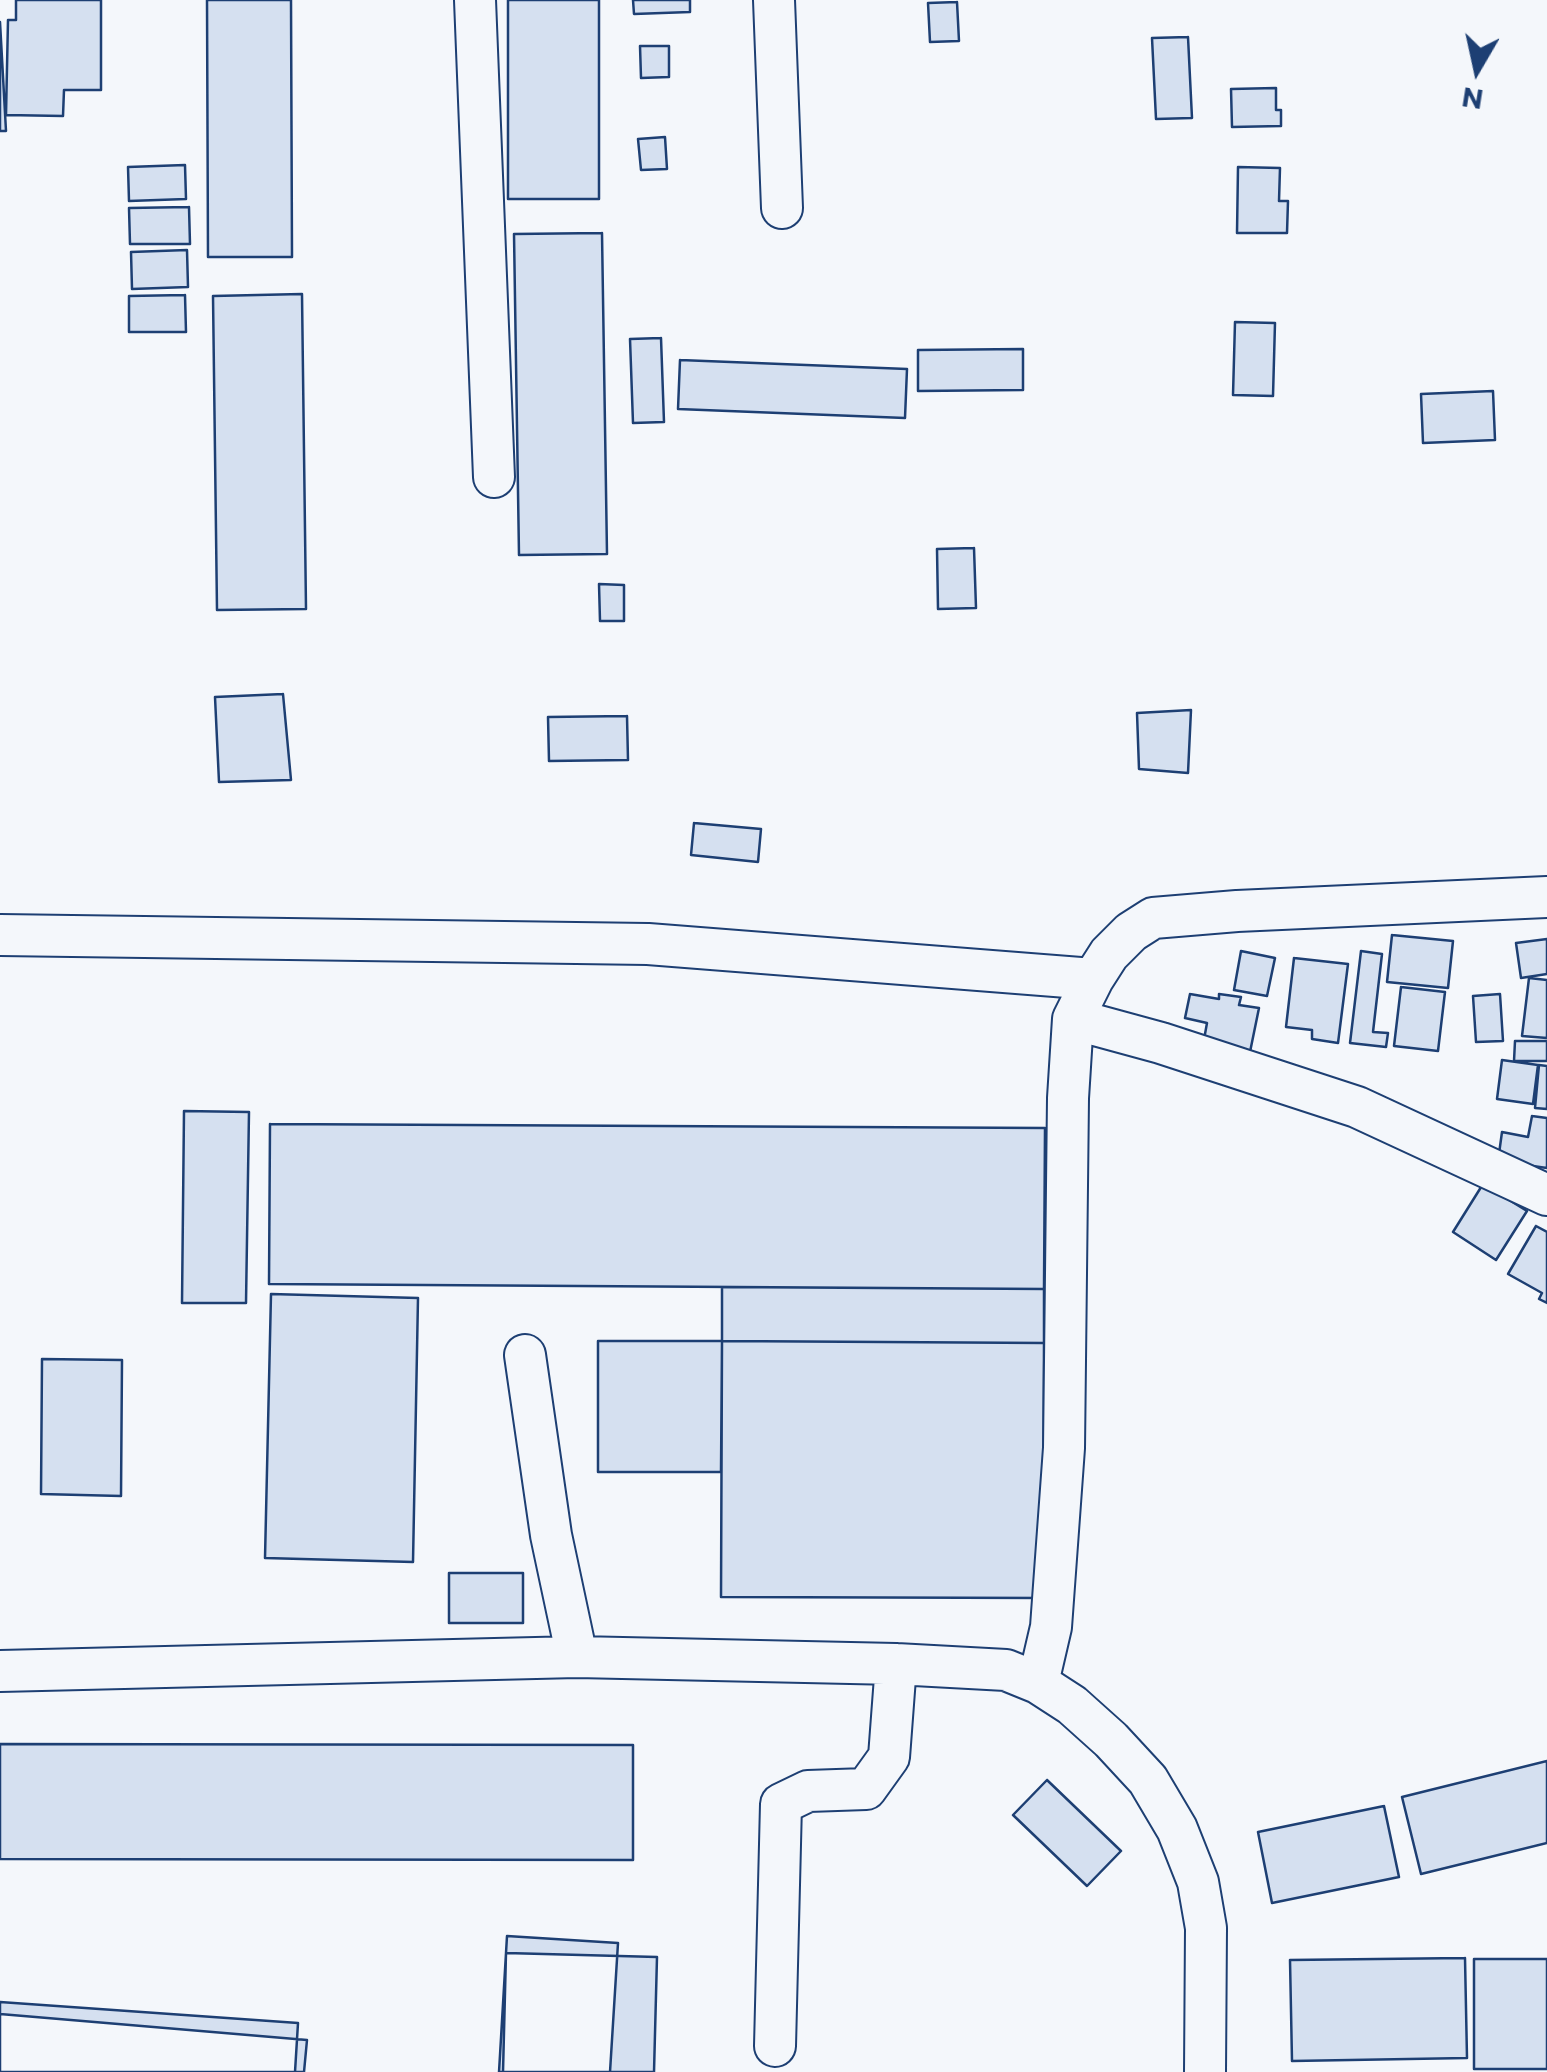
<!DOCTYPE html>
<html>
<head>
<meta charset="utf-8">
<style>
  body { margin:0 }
  #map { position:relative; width:1547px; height:2072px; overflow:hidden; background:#f4f7fb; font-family:Commissioner,sans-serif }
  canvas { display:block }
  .north { position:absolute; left:1427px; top:20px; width:100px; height:100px; -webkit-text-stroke:8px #f4f7fb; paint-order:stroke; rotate:189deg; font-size:28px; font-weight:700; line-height:40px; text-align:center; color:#1d3f73 }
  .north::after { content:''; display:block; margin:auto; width:35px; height:45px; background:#1d3f73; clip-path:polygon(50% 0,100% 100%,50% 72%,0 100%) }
</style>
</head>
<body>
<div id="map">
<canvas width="1547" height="2072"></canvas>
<div class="north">N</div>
</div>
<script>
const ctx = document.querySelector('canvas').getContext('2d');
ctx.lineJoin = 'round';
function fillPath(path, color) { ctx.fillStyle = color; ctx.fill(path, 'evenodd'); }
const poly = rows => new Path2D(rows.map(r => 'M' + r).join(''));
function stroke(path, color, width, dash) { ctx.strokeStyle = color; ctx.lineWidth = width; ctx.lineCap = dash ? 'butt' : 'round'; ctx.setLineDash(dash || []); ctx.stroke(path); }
const building = poly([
  [16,0,101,0,101,90,64,90,63,116,6,115,8,20,16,20,16,0],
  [207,0,291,0,292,257,208,257,207,0],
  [508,0,599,0,599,199,508,199,508,0],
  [633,0,690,0,690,12,634,14,633,0],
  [957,2,959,41,930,42,928,3,957,2],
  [0,22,6,131,0,131,0,22],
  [1188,37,1192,118,1156,119,1152,38,1188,37],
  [640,46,669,46,669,77,641,78,640,46],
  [1276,88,1276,110,1281,110,1281,126,1232,127,1231,89,1276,88],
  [665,137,667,169,641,170,638,139,665,137],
  [185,165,186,199,129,201,128,167,185,165],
  [1238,167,1280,168,1279,201,1288,201,1287,233,1237,233,1238,167],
  [189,207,190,244,130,244,129,208,189,207],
  [602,233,607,554,519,555,514,234,602,233],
  [187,250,188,287,132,289,131,252,187,250],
  [302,294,306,609,217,610,213,296,302,294],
  [185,295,186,332,129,332,129,296,185,295],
  [1235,322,1275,323,1273,396,1233,395,1235,322],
  [661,338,664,422,633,423,630,339,661,338],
  [1023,349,1023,390,918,391,918,350,1023,349],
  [680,360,907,369,905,418,678,409,680,360],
  [1493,391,1495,440,1423,443,1421,394,1493,391],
  [974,548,976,608,938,609,937,549,974,548],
  [599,584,624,585,624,621,600,621,599,584],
  [283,694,291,780,219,782,215,697,283,694],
  [1191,710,1188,773,1139,769,1137,713,1191,710],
  [627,716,628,760,549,761,548,717,627,716],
  [694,823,761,829,758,862,691,855,694,823],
  [1392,935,1453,941,1448,988,1387,982,1392,935],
  [1547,939,1547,974,1521,978,1516,943,1547,939],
  [1241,951,1275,958,1267,996,1234,990,1241,951],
  [1361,951,1382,954,1373,1032,1388,1033,1386,1047,1350,1043,1361,951],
  [1294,958,1348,964,1338,1043,1312,1039,1312,1030,1286,1027,1294,958],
  [1529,978,1547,980,1547,1038,1522,1036,1529,978],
  [1401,987,1445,992,1438,1051,1394,1046,1401,987],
  [1190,994,1219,999,1219,994,1241,997,1239,1005,1259,1008,1250,1052,1203,1045,1207,1023,1185,1018,1190,994],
  [1500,994,1503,1041,1476,1042,1473,996,1500,994],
  [1515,1041,1547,1041,1547,1061,1514,1061,1515,1041],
  [1502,1060,1538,1065,1533,1104,1497,1099,1502,1060],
  [1539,1065,1547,1066,1547,1109,1535,1108,1539,1065],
  [184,1111,249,1112,246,1303,182,1303,184,1111],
  [1532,1116,1547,1118,1547,1168,1498,1161,1502,1132,1528,1137,1532,1116],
  [270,1124,1045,1128,1044,1289,269,1284,270,1124],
  [1483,1184,1527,1211,1496,1260,1453,1232,1483,1184],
  [1536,1226,1547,1232,1547,1303,1539,1299,1542,1293,1508,1274,1536,1226],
  [722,1287,1044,1289,1044,1343,722,1341,722,1287],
  [271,1294,418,1298,413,1562,265,1558,271,1294],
  [598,1341,722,1341,721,1472,598,1472,598,1341],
  [722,1341,1044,1343,1043,1598,721,1597,722,1341],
  [42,1359,122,1360,121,1496,41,1494,42,1359],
  [449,1573,523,1573,523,1623,449,1623,449,1573],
  [0,1744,633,1745,633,1860,0,1859,0,1744],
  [1547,1761,1547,1843,1421,1874,1402,1797,1547,1761],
  [1047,1780,1121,1851,1087,1886,1013,1815,1047,1780],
  [1384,1806,1399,1877,1272,1903,1258,1832,1384,1806],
  [507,1936,618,1943,610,2072,499,2072,507,1936],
  [506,1953,657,1957,654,2072,503,2072,506,1953],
  [1465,1958,1467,2058,1292,2061,1290,1960,1465,1958],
  [1474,1959,1547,1959,1547,2069,1474,2069,1474,1959],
  [0,2002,298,2023,295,2072,0,2072,0,2002],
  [0,2014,307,2040,304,2072,0,2072,0,2014]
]);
const minor = poly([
  [475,0,494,477],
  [774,0,782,208],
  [0,935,648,944,1093,979],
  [1073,1019,1161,1043,1357,1107,1547,1195],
  [525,1355,551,1535,577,1657],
  [0,1671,577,1657,896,1664,1006,1670,1038,1683,1072,1705,1111,1740,1148,1780,1177,1829,1198,1882,1206,1928,1205,2072],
  [1038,1683,1051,1627,1064,1448,1068,1098,1073,1019,1093,979,1109,954,1131,932,1153,918,1237,911,1547,897],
  [775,2046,781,1804,808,1791,866,1789,889,1757,896,1664]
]);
fillPath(building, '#d5e0f0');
stroke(building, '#1d3f73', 2.5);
stroke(minor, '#1d3f73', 44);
stroke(minor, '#f4f7fb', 40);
</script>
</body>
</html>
